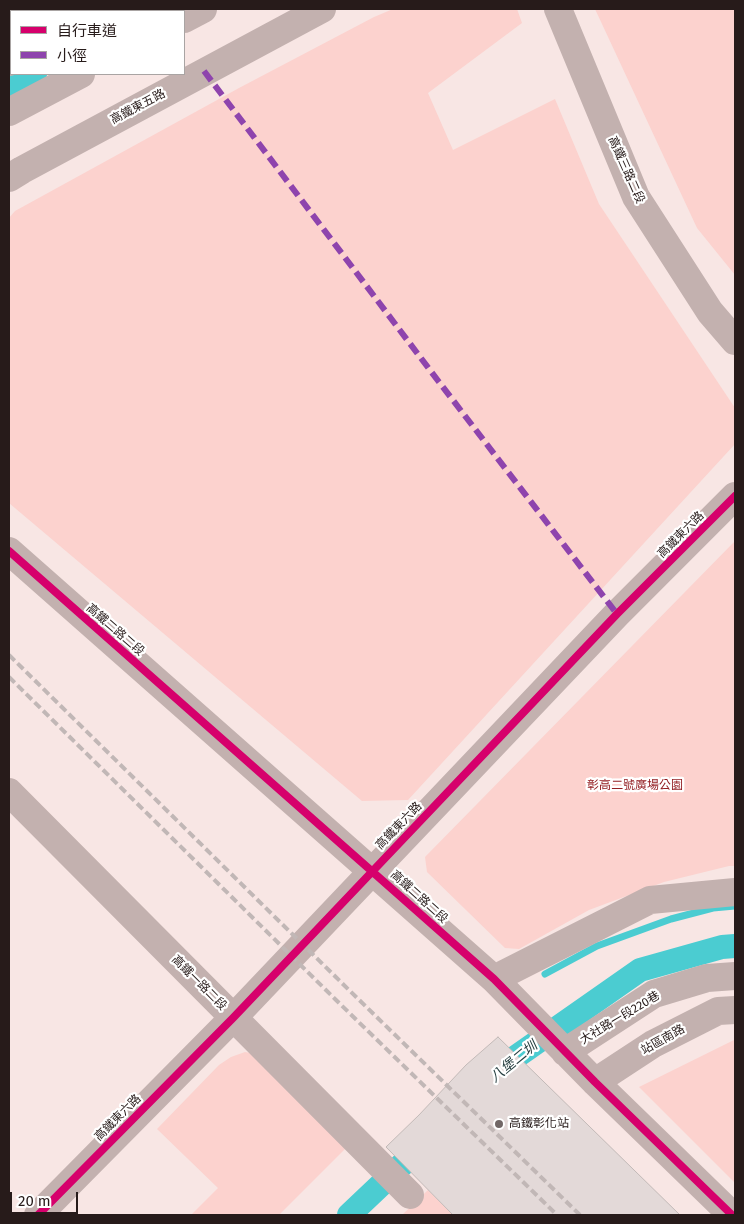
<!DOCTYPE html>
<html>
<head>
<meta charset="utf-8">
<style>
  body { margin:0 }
  #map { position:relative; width:744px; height:1224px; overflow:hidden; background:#faf3f2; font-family:"Fira Sans","Noto Sans TC",sans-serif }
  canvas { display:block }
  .frame { position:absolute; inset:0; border:10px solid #271b1a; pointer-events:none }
  .legend { position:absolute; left:10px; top:10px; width:175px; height:65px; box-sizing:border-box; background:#fff; border:1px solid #a9a4a3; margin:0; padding:6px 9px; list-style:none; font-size:15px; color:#271b1a }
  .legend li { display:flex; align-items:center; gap:10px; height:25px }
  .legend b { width:25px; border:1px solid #a9a4a3 }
  .scale { position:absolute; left:10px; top:1192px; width:68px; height:22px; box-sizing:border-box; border:2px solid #271b1a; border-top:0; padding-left:6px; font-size:15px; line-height:18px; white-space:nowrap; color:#271b1a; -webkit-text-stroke:4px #fff; paint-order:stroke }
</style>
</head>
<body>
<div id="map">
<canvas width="744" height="1224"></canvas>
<div class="frame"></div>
<ul class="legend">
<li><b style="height:6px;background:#d6006c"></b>自行車道</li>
<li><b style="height:6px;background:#8e44ad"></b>小徑</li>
</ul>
<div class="scale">20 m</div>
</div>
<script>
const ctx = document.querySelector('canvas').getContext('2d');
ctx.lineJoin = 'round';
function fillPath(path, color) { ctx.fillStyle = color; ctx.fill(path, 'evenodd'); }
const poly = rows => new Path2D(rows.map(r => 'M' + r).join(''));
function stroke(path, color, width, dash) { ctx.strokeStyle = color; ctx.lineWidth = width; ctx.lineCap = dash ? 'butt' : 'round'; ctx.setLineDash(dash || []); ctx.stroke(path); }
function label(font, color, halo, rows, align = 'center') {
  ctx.font = font + ' "Fira Sans","Noto Sans TC",sans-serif'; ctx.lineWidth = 4.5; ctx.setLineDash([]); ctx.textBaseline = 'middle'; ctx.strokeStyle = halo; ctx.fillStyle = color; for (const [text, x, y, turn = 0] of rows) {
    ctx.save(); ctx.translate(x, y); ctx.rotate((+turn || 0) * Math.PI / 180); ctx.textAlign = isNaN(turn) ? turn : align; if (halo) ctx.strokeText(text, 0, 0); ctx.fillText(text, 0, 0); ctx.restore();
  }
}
const built = poly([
  [9,9,735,9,735,1215,9,1215],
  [11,11,184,11,184,74,11,74]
]);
const green = poly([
  [393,9,517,9,522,23,428,93,453,150,555,99,599,204,735,408,735,444,408,800,362,801,9,503,9,218,15,211,239,88,374,17],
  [595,9,735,9,735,275,697,228],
  [735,541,735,866,729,866,664,882,589,910,519,949,505,948,427,872,425,857],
  [734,1040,735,1040,735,1183,639,1087],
  [245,1052,256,1054,346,1148,279,1215,191,1215,218,1188,157,1129,219,1065,231,1057],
  [428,1190,453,1215,402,1215]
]);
const stream = poly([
  [545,974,597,946,671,919,713,908,735,906]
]);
const canal = poly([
  [149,11,154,9],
  [9,88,35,74],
  [493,1077,510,1061,640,970,722,947,735,946],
  [349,1215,426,1142]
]);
const building = poly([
  [498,1037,680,1215,453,1215,386,1147,419,1115,466,1065,498,1037]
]);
const minor = poly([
  [558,9,636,197,710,312,735,341],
  [101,11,106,9],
  [184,19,203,9],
  [9,62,11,60],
  [9,112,81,74],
  [9,178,22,170,322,9],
  [9,551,494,979,595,1082,732,1215],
  [9,792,410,1195],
  [494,979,650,900,735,892],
  [565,1052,654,994,707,978,735,976],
  [595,1082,653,1044,718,1011,735,1010],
  [38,1215,233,1018,617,614,735,496]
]);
const rail = poly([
  [9,655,349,990,580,1215],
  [9,677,335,999,557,1215]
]);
const quiet = poly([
  [204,71,439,382,617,614]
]);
const cycleway = poly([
  [9,551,494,979,595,1082,732,1215],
  [38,1215,233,1018,617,614,735,496]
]);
const markers = [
  [499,1124,5,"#716766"]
];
const streetNames = [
  ["高鐵東五路",138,107,-28],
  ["高鐵三路二段",626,170,66],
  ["高鐵東六路",681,535,-45],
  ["高鐵二路二段",115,630,41],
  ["高鐵東六路",399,826,-46],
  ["高鐵二路二段",419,897,42],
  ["高鐵一路二段",199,983,45],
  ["大社路一段220巷",620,1018,-31],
  ["站區南路",663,1040,-29],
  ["高鐵東六路",118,1118,-45]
];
const parkNames = [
  ["彰高二號廣場公園",635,786]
];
const poiNames = [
  ["高鐵彰化站",509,1124]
];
const waterNames = [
  ["八堡二圳",514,1062,-39]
];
fillPath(built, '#f8e6e4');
fillPath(green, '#fcd2ce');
stroke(stream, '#4bccd1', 7);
stroke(canal, '#4bccd1', 24);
fillPath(building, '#e3d9d8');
stroke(building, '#c3bab8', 1);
stroke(minor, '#c3b1af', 28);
stroke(rail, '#c1b7b6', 4, [8, 4]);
stroke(quiet, '#8e44ad', 6, [12, 6]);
stroke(cycleway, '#d6006c', 8);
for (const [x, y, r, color] of markers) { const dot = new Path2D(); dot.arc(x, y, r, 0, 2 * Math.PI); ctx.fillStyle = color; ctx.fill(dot); stroke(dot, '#fff', 2); }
label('12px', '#271b1a', '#fff', streetNames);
label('12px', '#931e22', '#fff', parkNames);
label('12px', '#271b1a', '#fff', poiNames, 'left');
label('italic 14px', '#263f40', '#fff', waterNames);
</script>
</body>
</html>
